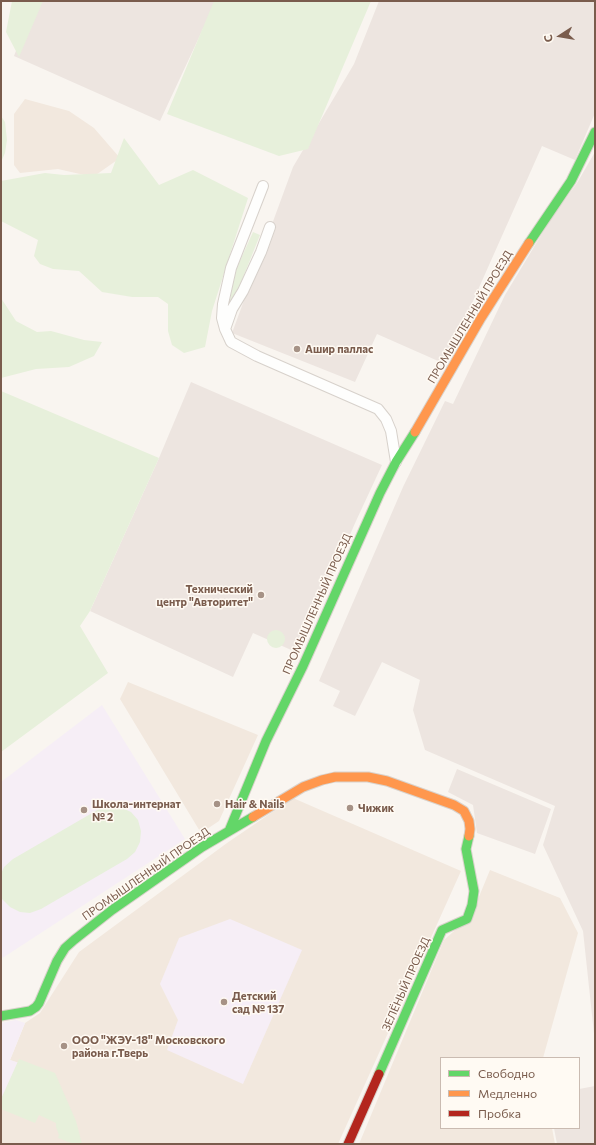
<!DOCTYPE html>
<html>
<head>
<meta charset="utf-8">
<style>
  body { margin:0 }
  #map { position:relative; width:596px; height:1145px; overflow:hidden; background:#f9f5f0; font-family:Commissioner,sans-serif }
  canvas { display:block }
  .frame { position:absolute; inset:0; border:2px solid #7a5c4d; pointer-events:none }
  .legend { position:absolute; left:440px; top:1057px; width:140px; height:72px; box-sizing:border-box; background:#fffaf3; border:1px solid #cabbb1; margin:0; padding:5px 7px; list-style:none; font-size:12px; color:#7a5c4d }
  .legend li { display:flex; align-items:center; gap:8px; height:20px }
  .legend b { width:20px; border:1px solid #cabbb1 }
  .north { position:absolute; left:540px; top:16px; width:40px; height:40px; -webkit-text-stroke:3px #fffaf3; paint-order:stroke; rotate:258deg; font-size:11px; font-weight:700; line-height:16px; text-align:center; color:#7a5c4d }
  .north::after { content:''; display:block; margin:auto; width:14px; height:18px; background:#7a5c4d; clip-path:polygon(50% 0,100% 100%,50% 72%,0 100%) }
</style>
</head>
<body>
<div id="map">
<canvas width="596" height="1145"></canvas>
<div class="frame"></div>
<ul class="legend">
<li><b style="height:5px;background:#63d668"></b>Свободно</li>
<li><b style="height:5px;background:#ff974d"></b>Медленно</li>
<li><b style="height:5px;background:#b3261e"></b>Пробка</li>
</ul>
<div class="north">С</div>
</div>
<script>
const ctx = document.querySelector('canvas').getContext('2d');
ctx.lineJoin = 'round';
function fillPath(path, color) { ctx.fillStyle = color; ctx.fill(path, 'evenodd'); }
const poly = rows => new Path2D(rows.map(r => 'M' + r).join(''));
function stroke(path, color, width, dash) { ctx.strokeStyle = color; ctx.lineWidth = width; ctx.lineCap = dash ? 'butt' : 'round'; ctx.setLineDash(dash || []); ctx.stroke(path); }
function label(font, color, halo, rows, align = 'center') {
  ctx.font = font + ' Commissioner,sans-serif'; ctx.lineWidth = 3; ctx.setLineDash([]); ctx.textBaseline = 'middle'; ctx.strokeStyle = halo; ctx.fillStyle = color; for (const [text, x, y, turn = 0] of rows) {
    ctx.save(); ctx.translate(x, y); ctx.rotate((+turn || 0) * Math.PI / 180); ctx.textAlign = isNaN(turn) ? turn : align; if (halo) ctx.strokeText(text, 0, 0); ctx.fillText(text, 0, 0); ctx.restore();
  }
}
const residential = poly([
  [25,99,69,111,94,128,120,158,93,177,58,169,20,173,14,165,14,114],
  [128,682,258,735,219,821,201,833,120,699],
  [293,798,461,871,338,1144,1,1144,1,1105,19,1063,10,1060,25,1023,40,1013,79,952,227,843],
  [490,870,560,898,578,933,543,1058,441,1058,441,1128,552,1128,555,1144,359,1144,444,940,471,916]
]);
const industrial = poly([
  [35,1,216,1,160,121,14,56],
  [379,1,595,1,595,113,575,160,542,146,445,364,377,334,355,382,232,333,293,167,354,64],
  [595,152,595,1043,583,931,543,845,555,806,425,750,413,710,420,680,382,662,355,716,333,706,340,691,319,681,403,487,445,401,453,404,505,295,552,217,577,183],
  [191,382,382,465,356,521,298,653,253,633,233,677,90,611,159,458],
  [457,769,551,809,535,854,477,833,473,805,448,792],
  [595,1086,595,1144,557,1144,554,1128,579,1128,579,1089]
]);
const education = poly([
  [102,705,185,839,4,957,1,958,1,782],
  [230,919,302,950,243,1084,167,1050,178,1020,160,984,179,938],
  [16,1020,25,1023,10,1060,19,1063,1,1105,1,1023]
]);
const green = poly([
  [12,1,43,1,19,57,6,32],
  [214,1,371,1,308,149,279,156,167,114],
  [1,116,5,122,7,140,5,153,1,162],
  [124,138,159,185,193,170,248,198,212,311,205,347,184,353,172,345,168,331,168,304,158,297,132,297,102,292,79,271,53,269,40,264,34,256,38,240,1,221,1,181,45,173,64,175,111,173],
  [253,232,260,235,240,285,231,300,230,300,234,274],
  [1,298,16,321,37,332,51,331,84,340,102,342,94,356,69,367,36,369,1,378],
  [1,391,159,458,90,611,80,626,108,673,1,752],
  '267 639a9 9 0 1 1 18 0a9 9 0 1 1-18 0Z',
  [109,806,120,807,131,812,138,820,141,831,140,842,135,852,127,859,41,909,30,913,20,912,10,907,2,899,1,895,1,874,4,867,13,859,99,809],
  [19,1059,55,1073,76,1121,82,1144,74,1144,58,1138,59,1135,56,1127,56,1123,39,1115,35,1123,1,1109,1,1099]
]);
const street = poly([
  [263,186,231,268,223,304,222,318,225,329,231,342,257,356,378,409,386,419,391,431,396,462],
  [225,329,232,309,243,291,261,252,270,227]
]);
const fast = poly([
  [529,243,571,181,595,132],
  [229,831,266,741,303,666,380,493,396,462,415,432],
  [1,1016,30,1011,36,1007,39,1003,57,961,65,948,74,940,112,910,202,847,253,817],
  [379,1074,442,930,467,919,472,905,474,891,466,849,469,836]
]);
const slow = poly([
  [415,432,481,318,529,243],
  [253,817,303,787,322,780,335,777,368,777,387,781,454,805,464,811,469,821,470,829,469,836]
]);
const jam = poly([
  [348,1144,379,1074]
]);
const markers = [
  [297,349,4,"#a69286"],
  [261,595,4,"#a69286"],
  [217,804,4,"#a69286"],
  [350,808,4,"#a69286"],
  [84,810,4,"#a69286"],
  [224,1002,4,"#a69286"],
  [64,1046,4,"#a69286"]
];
const streetNames = [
  ["ПРОМЫШЛЕННЫЙ ПРОЕЗД",470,317,-59],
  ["ПРОМЫШЛЕННЫЙ ПРОЕЗД",317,604,-66],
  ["ПРОМЫШЛЕННЫЙ ПРОЕЗД",146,874,-35],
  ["ЗЕЛЁНЫЙ ПРОЕЗД",406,984,-66]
];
const poiNames = [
  ["Ашир паллас",305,349],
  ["Технический",253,589,"right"],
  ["центр \"Авторитет\"",253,602,"right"],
  ["Школа-интернат",92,804],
  ["№ 2",92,817],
  ["Hair & Nails",225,804],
  ["Чижик",358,808],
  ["Детский",232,996],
  ["сад № 137",232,1009],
  ["ООО \"ЖЭУ-18\" Московского",72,1040],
  ["района г.Тверь",72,1053]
];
fillPath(residential, '#f2e8de');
fillPath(industrial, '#ede5e0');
fillPath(education, '#f6eef6');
fillPath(green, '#e7f0db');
stroke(street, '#d7d1cb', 12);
stroke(fast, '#d9d2cb', 11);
stroke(slow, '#d9d2cb', 11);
stroke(jam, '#d9d2cb', 11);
stroke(street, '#fefefd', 10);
stroke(fast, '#63d668', 9);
stroke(slow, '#ff974d', 9);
stroke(jam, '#b3261e', 9);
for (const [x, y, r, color] of markers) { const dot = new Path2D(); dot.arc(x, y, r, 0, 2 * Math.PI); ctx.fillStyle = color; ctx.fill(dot); stroke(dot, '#fffaf3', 1.5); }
label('11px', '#7a5c4d', '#fffaf3', streetNames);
label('bold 11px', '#7a5c4d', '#fffaf3', poiNames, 'left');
</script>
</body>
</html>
